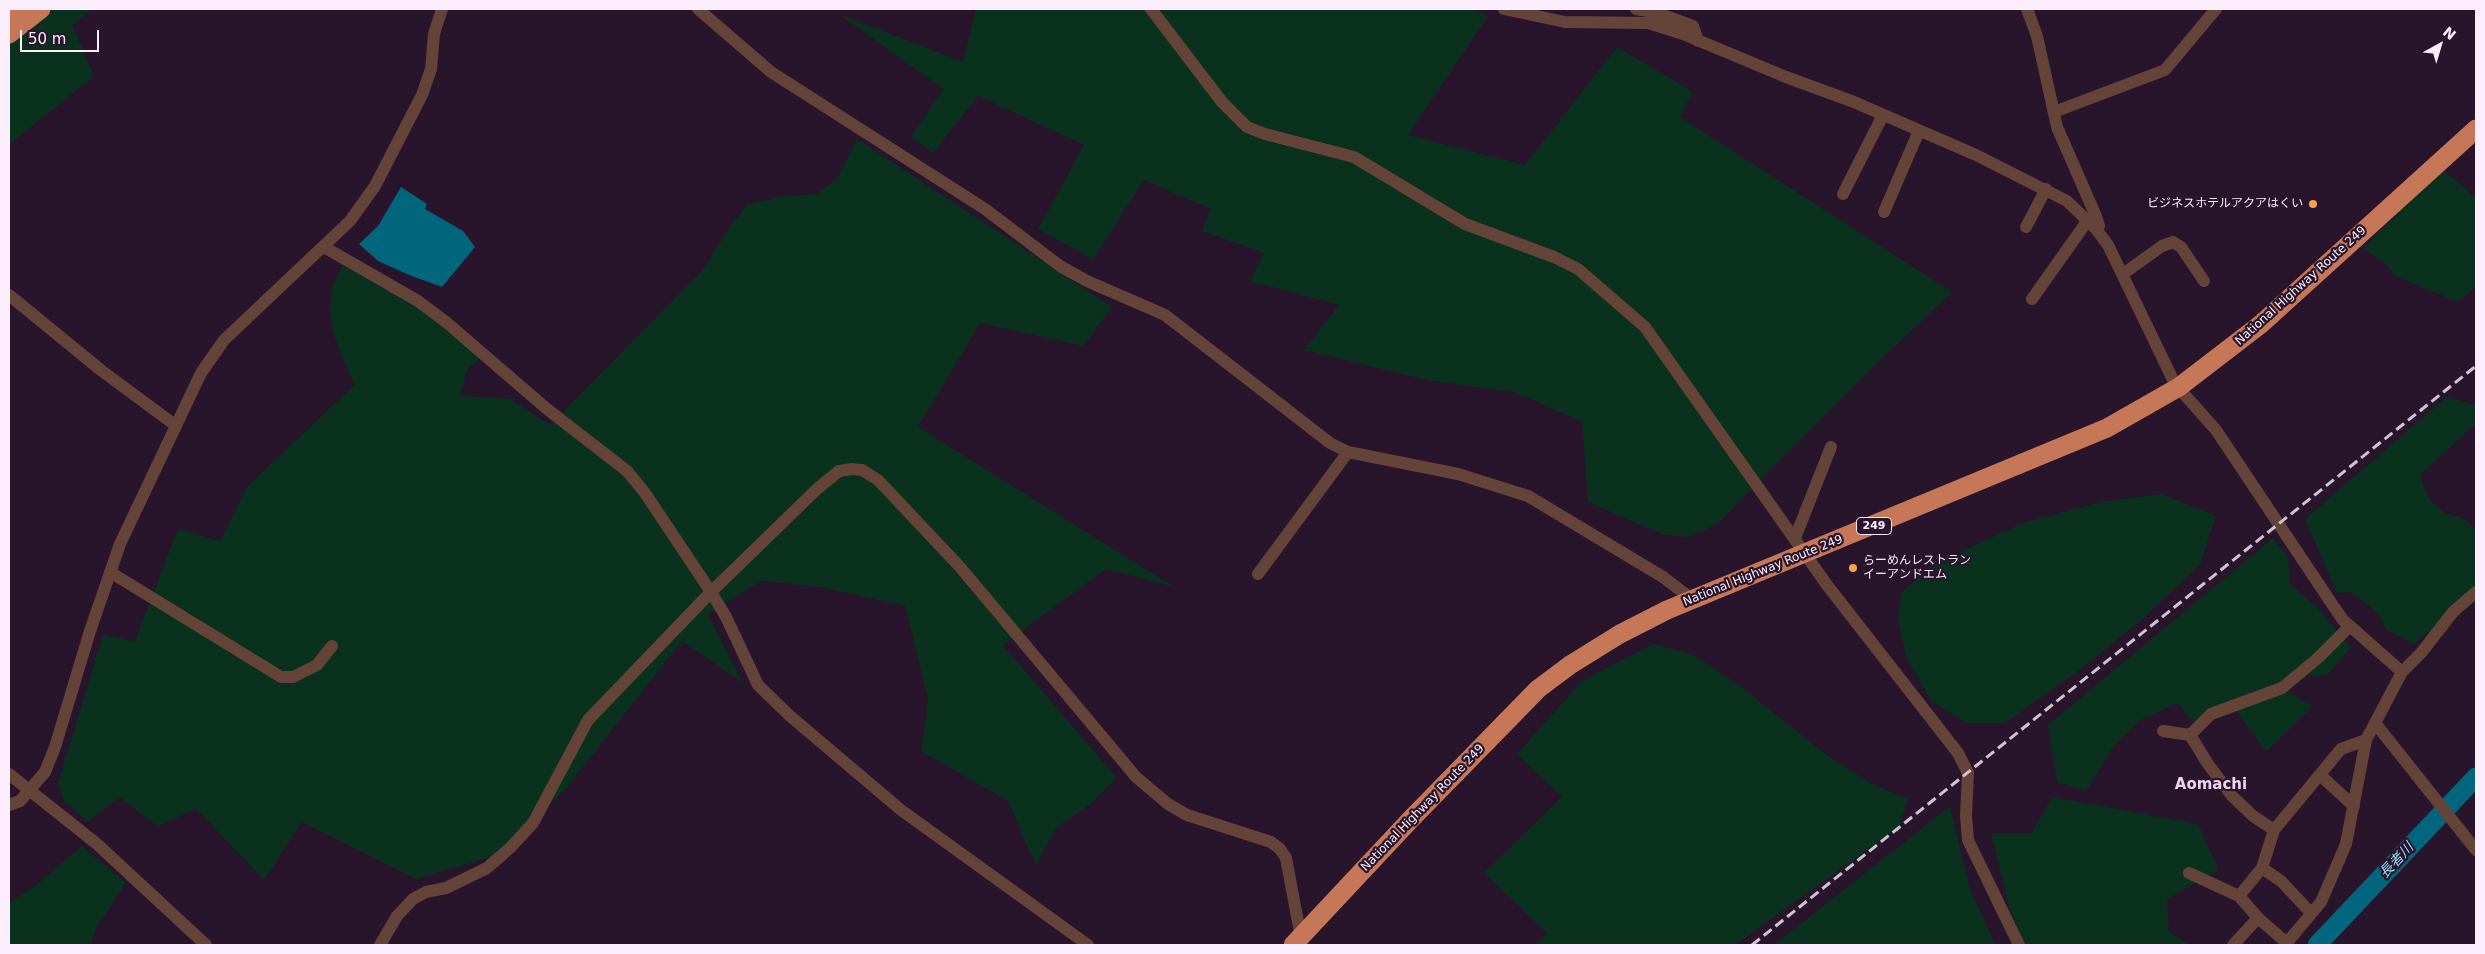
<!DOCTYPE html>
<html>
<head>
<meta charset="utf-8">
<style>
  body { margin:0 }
  #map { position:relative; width:2485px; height:954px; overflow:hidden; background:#29152b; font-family:"DejaVu Sans",sans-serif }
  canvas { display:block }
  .frame { position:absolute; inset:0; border:10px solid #fceefd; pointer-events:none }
  .north { position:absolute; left:2415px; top:20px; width:50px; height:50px; -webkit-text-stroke:4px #29152b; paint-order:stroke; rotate:39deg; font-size:14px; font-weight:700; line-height:20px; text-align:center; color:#fceefd }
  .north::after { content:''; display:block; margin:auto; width:18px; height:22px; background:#fceefd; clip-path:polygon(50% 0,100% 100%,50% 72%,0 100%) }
  .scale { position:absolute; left:20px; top:30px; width:79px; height:22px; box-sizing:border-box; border:2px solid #fceefd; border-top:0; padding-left:6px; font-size:15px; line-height:18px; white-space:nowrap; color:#fceefd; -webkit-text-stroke:4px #29152b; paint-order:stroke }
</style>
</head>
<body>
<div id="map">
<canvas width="2485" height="954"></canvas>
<div class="frame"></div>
<div class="north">N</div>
<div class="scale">50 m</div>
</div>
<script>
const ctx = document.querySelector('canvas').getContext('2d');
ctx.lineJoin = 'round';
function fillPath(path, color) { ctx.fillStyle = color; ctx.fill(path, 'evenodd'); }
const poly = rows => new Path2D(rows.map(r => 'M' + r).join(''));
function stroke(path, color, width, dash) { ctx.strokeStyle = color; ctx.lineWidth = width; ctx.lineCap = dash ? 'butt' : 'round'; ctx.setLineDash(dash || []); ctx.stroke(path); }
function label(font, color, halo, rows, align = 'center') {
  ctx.font = font + ' "DejaVu Sans","Noto Sans JP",sans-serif'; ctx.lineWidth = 4.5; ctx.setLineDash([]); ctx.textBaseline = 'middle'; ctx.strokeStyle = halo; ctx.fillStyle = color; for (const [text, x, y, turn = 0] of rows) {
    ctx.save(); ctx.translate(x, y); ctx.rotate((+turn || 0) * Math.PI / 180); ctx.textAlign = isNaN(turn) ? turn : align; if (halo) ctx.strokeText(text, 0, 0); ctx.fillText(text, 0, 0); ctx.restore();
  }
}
const green = poly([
  [9,9,92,9,72,25,94,76,9,145],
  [976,9,1475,9,1488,16,1408,135,1525,165,1617,47,1693,92,1680,117,1952,292,1876,364,1718,523,1690,537,1664,535,1588,502,1582,422,1517,393,1427,380,1304,350,1339,305,1250,281,1264,253,1202,231,1211,209,1144,180,1093,259,1038,229,1084,145,978,96,933,153,911,137,943,89,839,14,963,62],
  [857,139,1112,307,1083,346,980,323,918,427,1174,587,1106,569,1003,645,1117,778,1092,803,1056,828,1036,866,1008,801,921,751,928,700,905,606,820,587,761,581,708,614,743,683,682,641,568,786,499,855,416,879,302,822,264,880,196,809,157,826,119,797,88,822,64,801,58,783,103,635,135,641,178,529,220,541,247,487,354,385,333,333,330,309,332,289,342,265,416,305,480,358,467,370,460,396,510,399,550,425,702,271,731,225,748,204,785,196,816,194,837,179],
  [2442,169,2476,198,2476,286,2458,302,2397,277,2383,262,2363,248],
  [2447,397,2476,405,2476,423,2420,475,2429,499,2443,512,2464,519,2476,530,2476,591,2414,644,2387,630,2376,612,2351,592,2337,593,2305,519],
  [2161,494,2216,516,2200,565,2140,621,2081,669,2005,723,1967,723,1931,701,1906,657,1898,619,1901,593,1932,565,2023,523,2101,502],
  [2273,538,2288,557,2290,584,2317,607,2351,648,2327,675,2297,676,2286,689,2312,707,2266,752,2234,708,2193,722,2178,703,2139,721,2114,746,2086,791,2057,782,2048,725],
  [1653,644,1692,654,1740,686,1828,756,1870,783,1908,799,1899,827,1735,945,1534,945,1547,933,1484,873,1562,797,1517,754,1582,681],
  [2052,797,2198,824,2219,870,2167,899,2169,931,2189,945,2023,945,2008,902,1991,833,2032,833],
  [1950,806,1969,886,1995,945,1774,945],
  [82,846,126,883,97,927,90,945,9,945,9,903,34,887]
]);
const water = poly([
  [401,187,427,204,425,209,463,231,475,247,442,287,409,275,378,261,359,244,378,226]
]);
const river = poly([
  [2317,945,2476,777]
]);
const minor = poly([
  [698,9,771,72,985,209,1060,266,1087,281,1165,315,1330,443,1348,452,1458,474,1528,496,1663,577,1693,600],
  [1151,9,1222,102,1247,127,1265,134,1354,157,1465,224,1554,257,1578,269,1645,327,1827,585,1958,753,1968,773,1966,816,1968,840,2019,945],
  [1504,9,1565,22,1648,23,1683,34,1786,77,1854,102,1976,155,2067,201,2096,229,2108,245,2175,384,2216,430,2332,604,2343,620,2402,672],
  [1636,9,1654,12,1693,26,1698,41],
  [2027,9,2037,36,2057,127,2095,214,2099,226,2096,229],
  [2054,112,2165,70,2216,9],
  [1843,194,1883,115],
  [1884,212,1919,131],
  [2026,227,2046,189],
  [324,247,418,301,446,322,547,409,627,471,645,493,711,592,726,617,758,685,790,716,901,810,1088,945],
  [2123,274,2162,246,2173,242,2181,247,2204,281],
  [9,295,102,371,175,425],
  [2032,299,2088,220],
  [1795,538,1831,447],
  [110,572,281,677,293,677,317,665,332,646],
  [1258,574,1348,452],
  [2375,723,2476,850],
  [2163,731,2190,735,2208,764,2232,796,2253,816,2274,830],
  [2190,735,2211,714,2282,688,2318,658,2350,626],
  [9,774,97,844,206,945],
  [2320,775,2354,806],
  [9,805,20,801,45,772,55,747,90,631,120,544,201,373,224,340,350,221,375,186,422,95,431,69,434,34,442,9],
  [2262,868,2281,881,2311,913],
  [2189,873,2239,896,2258,918,2287,943],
  [2239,896,2262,868,2274,830,2341,749,2366,740],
  [380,945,397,916,413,899,426,892,446,888,487,868,510,848,533,823,588,720,711,592,817,489,839,471,852,469,862,470,878,480,960,567,1136,777,1168,804,1187,815,1271,842,1280,849,1286,858,1301,938],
  [2233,945,2258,918],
  [2285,945,2321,902,2346,844,2366,740,2402,672,2421,653,2453,612,2476,592]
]);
const highway = poly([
  [9,15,17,9],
  [9,34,41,9],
  [1293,945,1411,819,1538,689,1570,665,1620,634,1667,610,2107,428,2179,387,2261,324,2476,129]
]);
const rail = poly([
  [1752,945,2476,366]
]);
const markers = [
  [2313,204,5,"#f9a04c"],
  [1853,568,5,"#f9a04c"]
];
const shields = [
  [1874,526,35]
];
const shieldNames = [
  ["249",1874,526]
];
const poiNames = [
  ["ビジネスホテルアクアはくい",2303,204],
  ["らーめんレストラン",1863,561,"left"],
  ["イーアンドエム",1863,575,"left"]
];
const streetNames = [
  ["National Highway Route 249",2301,286,-42],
  ["National Highway Route 249",1763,571,-22],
  ["National Highway Route 249",1423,808,-46]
];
const waterNames = [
  ["長者川",2397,861,-47]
];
const quarterNames = [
  ["Aomachi",2211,785]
];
fillPath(green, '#0a301e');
fillPath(water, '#00667d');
stroke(river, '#00667d', 19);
stroke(minor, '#644438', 12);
stroke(highway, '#c57758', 19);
stroke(rail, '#d2c3d3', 3, [10, 5]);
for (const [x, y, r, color] of markers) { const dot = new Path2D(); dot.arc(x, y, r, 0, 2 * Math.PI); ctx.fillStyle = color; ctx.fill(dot); stroke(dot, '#29152b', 2); }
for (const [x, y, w] of shields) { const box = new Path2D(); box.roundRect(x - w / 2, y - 8.5, w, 17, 4); ctx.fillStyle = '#29152b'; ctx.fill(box); stroke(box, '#fceefd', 1); }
label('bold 11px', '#fceefd', null, shieldNames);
label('12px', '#fceefd', '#29152b', poiNames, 'right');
label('12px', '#fceefd', '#29152b', streetNames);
label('italic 14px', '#8fdcf4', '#29152b', waterNames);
label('bold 15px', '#f0d4f1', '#29152b', quarterNames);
</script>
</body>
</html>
